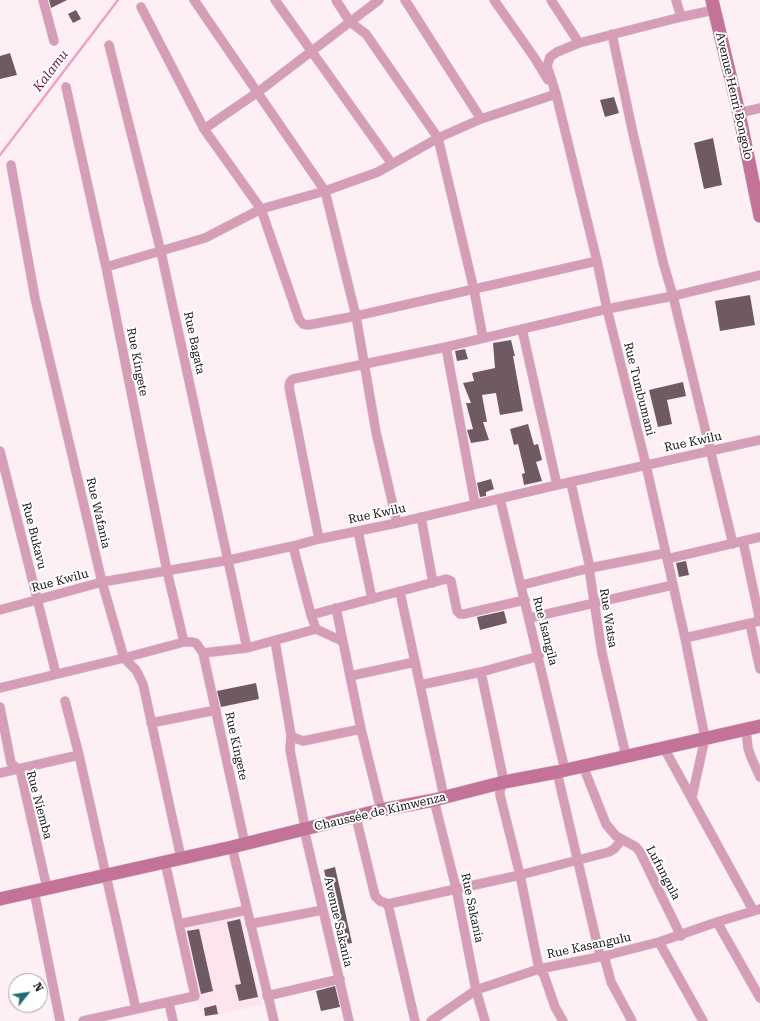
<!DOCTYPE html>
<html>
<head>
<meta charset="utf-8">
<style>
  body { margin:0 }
  #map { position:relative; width:760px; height:1021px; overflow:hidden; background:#feeff5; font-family:"Roboto Serif",serif }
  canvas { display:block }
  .north { position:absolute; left:8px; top:973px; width:40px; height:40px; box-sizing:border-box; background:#fff; border:1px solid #a4a1a2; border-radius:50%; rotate:60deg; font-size:11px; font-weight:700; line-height:16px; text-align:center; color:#1c1417 }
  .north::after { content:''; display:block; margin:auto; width:14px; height:18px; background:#216c71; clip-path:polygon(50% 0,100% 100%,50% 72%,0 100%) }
</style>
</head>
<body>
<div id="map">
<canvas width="760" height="1021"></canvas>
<div class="north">N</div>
</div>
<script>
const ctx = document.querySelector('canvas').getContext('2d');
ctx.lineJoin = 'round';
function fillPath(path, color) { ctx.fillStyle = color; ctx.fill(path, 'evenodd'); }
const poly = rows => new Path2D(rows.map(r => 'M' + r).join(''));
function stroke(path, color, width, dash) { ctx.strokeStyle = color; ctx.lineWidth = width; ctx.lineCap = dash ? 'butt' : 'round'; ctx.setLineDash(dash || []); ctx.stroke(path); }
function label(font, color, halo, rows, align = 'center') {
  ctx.font = font + ' "Roboto Serif",serif'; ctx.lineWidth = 4; ctx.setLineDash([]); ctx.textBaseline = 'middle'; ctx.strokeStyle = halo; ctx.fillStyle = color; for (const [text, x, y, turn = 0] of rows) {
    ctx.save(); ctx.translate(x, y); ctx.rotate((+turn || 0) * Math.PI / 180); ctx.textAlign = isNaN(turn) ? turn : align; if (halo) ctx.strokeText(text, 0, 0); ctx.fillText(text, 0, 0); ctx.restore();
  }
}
const built = poly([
  [241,916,262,1005,202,1018,181,929]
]);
const stream = poly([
  [0,155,118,0]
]);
const building = poly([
  [49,0,67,0,51,8],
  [76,10,81,19,73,23,68,14],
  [10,53,17,75,0,79,0,56],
  [614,97,619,113,605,117,600,100],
  [713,138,722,185,704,189,694,143],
  [750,295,755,325,720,331,715,301],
  [511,340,515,356,513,356,523,411,500,415,496,393,482,395,487,422,483,422,489,440,471,443,467,430,473,429,466,403,471,403,463,383,474,381,472,373,495,368,493,343],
  [465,349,468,359,457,361,455,351],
  [683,382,686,396,667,400,672,424,658,427,649,390],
  [528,424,534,445,538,444,542,460,536,462,542,481,524,485,522,474,525,473,518,444,514,445,510,429],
  [491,479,494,489,486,492,486,496,480,497,477,483],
  [686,561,689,575,679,577,676,563],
  [504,611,507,623,480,630,477,617],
  [256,683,259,699,221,707,217,691],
  [335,867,352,943,341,945,324,870],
  [240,919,258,997,239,1001,235,985,241,984,227,922],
  [199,929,213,991,201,994,187,931],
  [335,986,340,1007,321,1011,316,991],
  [216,1005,218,1014,205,1016,204,1008]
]);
const street = poly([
  [43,0,54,41],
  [194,0,325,191,356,316,376,432,397,523],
  [275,0,392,164],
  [336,0,350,22,366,34,438,138,474,290,483,338],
  [405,0,481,119],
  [494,0,534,57,548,80],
  [551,0,579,43],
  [676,0,681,17],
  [141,7,204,129,261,209,299,319,303,324,308,325,356,316,597,261],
  [612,34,632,129,663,262,673,296,733,544],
  [109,45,161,252,247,648],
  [66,87,106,267,167,571,184,642],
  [739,113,760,108],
  [204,129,258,92,379,0],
  [11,165,35,298,102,582,124,658,136,670,143,684,181,858],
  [106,267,205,238,261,209,325,191,378,172,438,138,481,119,556,94],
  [522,329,557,485],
  [446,347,475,504],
  [0,451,56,674],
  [571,483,590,568,590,575,602,653,626,756],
  [500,499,565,770],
  [421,517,433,583],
  [358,531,372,599],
  [319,539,289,387,290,382,293,379,446,347,607,309,673,296,760,275],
  [743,541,760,621],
  [293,546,311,615,316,629],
  [667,559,760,537],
  [522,585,590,568,666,553],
  [400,592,444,797],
  [336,608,361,729,381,810],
  [0,610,102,582,229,560,293,546,319,539,397,523,557,485,760,440],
  [311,615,446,579,451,581,457,611,460,614,464,614,525,600],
  [529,618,673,585],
  [750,624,760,669],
  [685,638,760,621],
  [275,641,291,735,295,738,303,741,361,729],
  [203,653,245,844],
  [481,672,504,782,500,790,500,795,520,875,539,969,544,975,555,1007,563,1021],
  [350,676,415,662],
  [420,685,481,672,539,656],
  [0,688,124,658,184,642,192,642,196,643,203,653,247,648,316,629,342,641],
  [65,701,79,755,136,1009],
  [0,707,11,763,20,771,21,774,47,888],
  [151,723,216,710],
  [746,729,748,748,751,757,760,777],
  [291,735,290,750,304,822,304,829,349,1021],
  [664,748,753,910],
  [583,766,606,824,616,836,636,847,640,852,681,936],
  [557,772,600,956],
  [0,773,79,755],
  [692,797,705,738,685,638,646,465,607,309,597,261,556,94,547,66,550,57,557,52,579,43,681,17,714,10],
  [434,800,456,888,476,990,485,1021],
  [356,817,375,896,380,901,388,904,520,875,609,852,614,849,622,840],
  [232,847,274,1021],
  [34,891,60,1021],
  [388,904,415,1021],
  [717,922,760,998],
  [179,924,247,910],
  [250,924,323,910],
  [659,942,703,1021],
  [604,956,611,982,632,1021],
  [267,996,340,979],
  [169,1003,173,1021],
  [83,1021,195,996,165,862],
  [431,1021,476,990,539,969,604,956,659,942,717,922,760,909]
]);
const secondary = poly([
  [712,0,739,113,760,216],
  [0,899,232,847,381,810,434,800,504,782,557,772,760,726]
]);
const streetNames = [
  ["Avenue Henri Bongolo",734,96,77],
  ["Rue Bagata",194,343,78],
  ["Rue Kingete",137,362,79],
  ["Rue Tumbumani",639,389,76],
  ["Rue Kwilu",693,442,-12],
  ["Rue Wafania",98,513,77],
  ["Rue Kwilu",377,514,-12],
  ["Rue Bukavu",34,536,76],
  ["Rue Kwilu",60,581,-15],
  ["Rue Watsa",608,618,81],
  ["Rue Isangila",545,631,76],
  ["Rue Kingete",236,746,78],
  ["Rue Niemba",39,805,75],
  ["Chaussée de Kimwenza",380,812,-13],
  ["Lufungula",663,873,62],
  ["Rue Sakania",472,908,78],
  ["Avenue Sakania",338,922,77],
  ["Rue Kasangulu",589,946,-12]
];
const waterNames = [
  ["Kalamu",51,71,-53]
];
fillPath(built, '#fee4ef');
stroke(stream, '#f0a2c5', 2.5);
fillPath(building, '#6f5a63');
stroke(street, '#daccd1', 10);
stroke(secondary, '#daccd1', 14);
stroke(street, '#d69eb6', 9);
stroke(secondary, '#c37398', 13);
label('12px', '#1c1417', '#fff', streetNames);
label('italic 13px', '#72194b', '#fff', waterNames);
</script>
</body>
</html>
